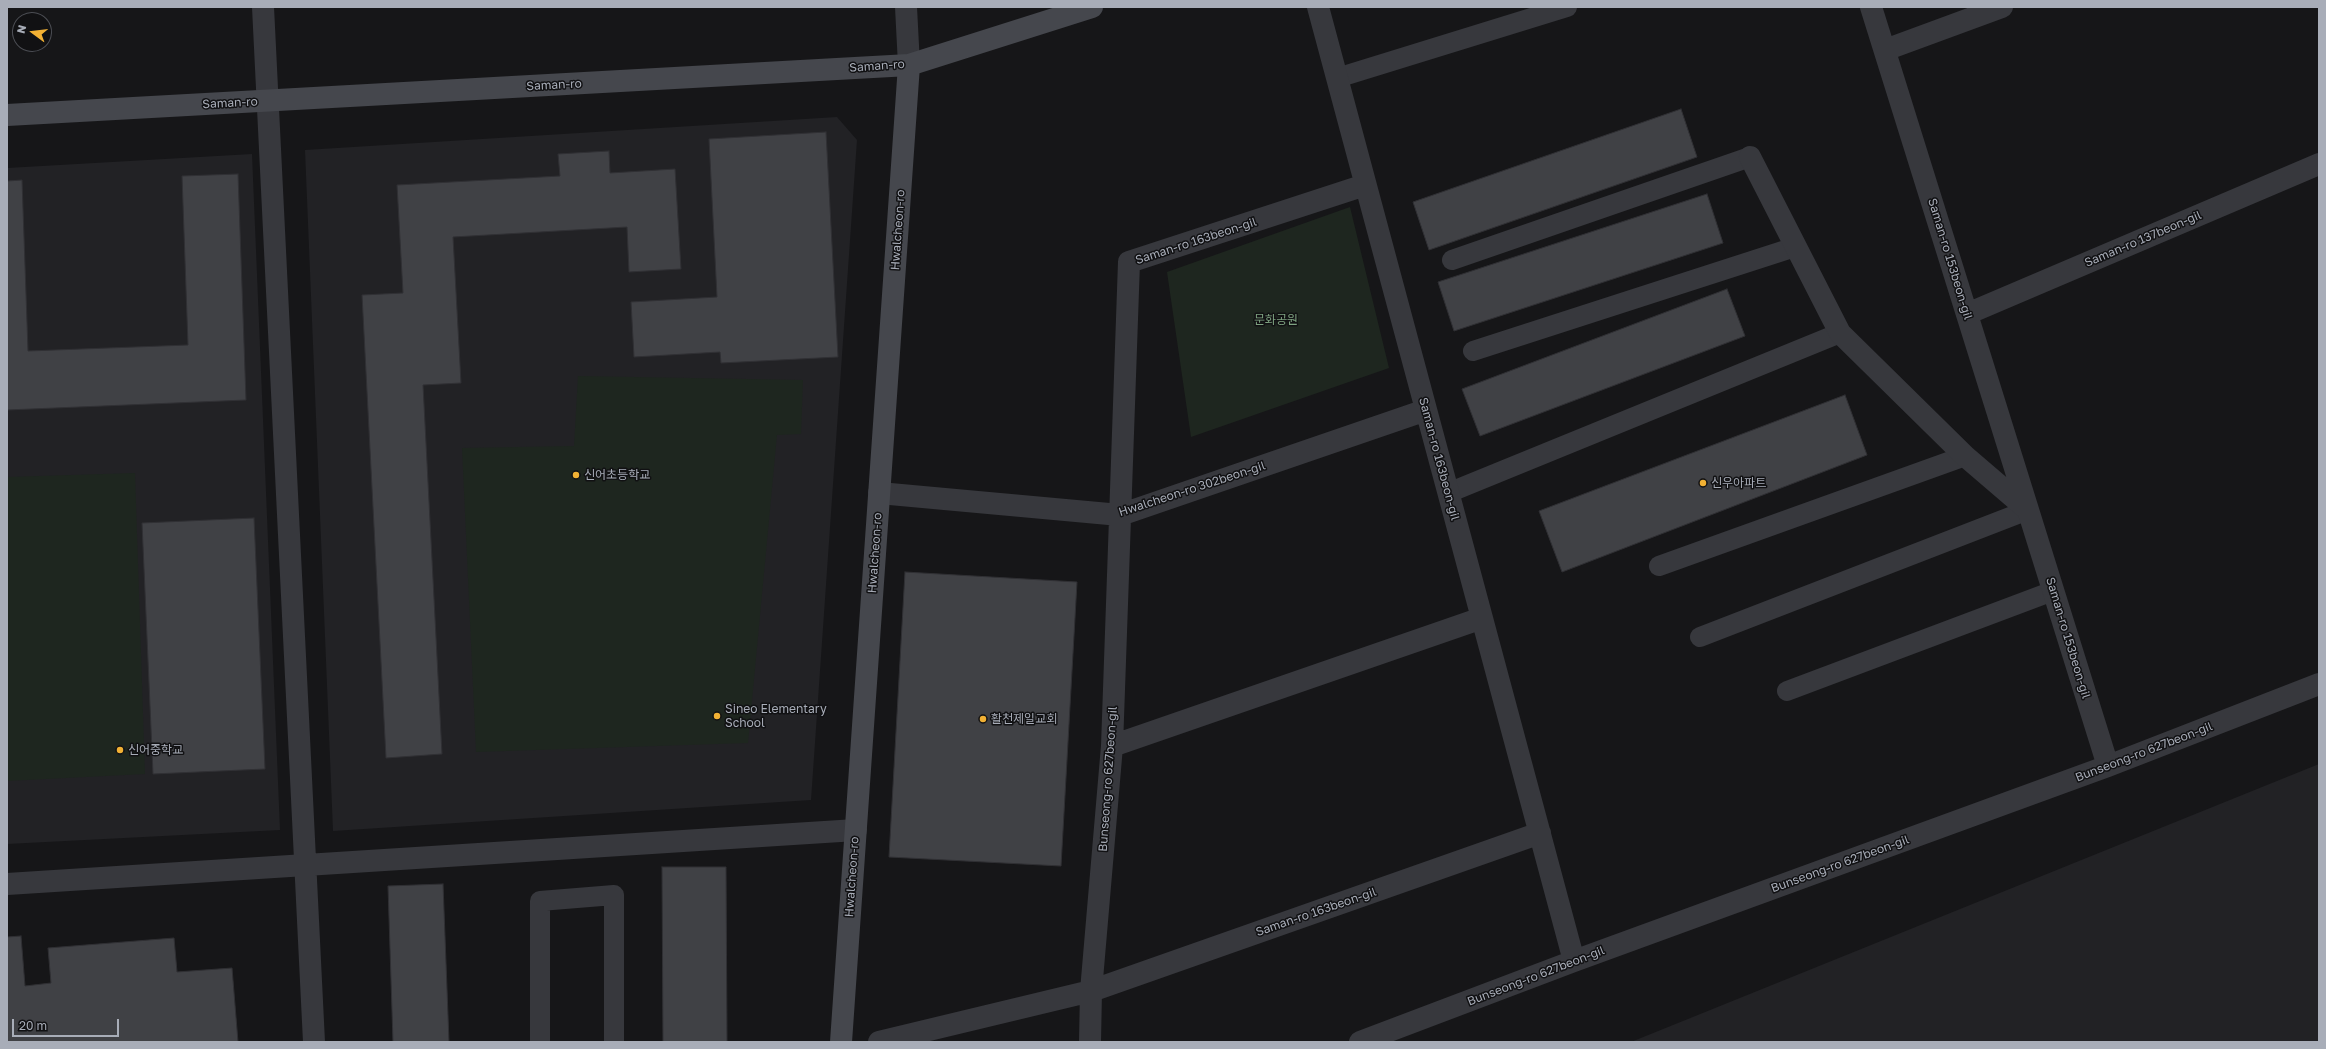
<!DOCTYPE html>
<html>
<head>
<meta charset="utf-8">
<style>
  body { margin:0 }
  #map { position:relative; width:2326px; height:1049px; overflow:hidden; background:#161618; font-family:"Golos Text",sans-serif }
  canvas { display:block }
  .frame { position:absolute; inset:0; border:8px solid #a8adb8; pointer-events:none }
  .north { position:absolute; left:12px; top:12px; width:40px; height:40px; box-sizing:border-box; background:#111113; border:1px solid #4d4f55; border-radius:50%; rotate:285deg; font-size:11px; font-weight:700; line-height:16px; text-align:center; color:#a8adb8 }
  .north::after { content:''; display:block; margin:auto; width:14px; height:18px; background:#f2b134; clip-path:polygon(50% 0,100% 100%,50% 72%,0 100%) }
  .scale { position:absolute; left:12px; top:1019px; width:107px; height:18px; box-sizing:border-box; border:2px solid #a8adb8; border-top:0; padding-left:5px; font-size:12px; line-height:14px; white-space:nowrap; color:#a8adb8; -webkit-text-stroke:3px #111113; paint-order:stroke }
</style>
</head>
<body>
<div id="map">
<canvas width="2326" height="1049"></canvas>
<div class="frame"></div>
<div class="north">N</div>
<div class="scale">20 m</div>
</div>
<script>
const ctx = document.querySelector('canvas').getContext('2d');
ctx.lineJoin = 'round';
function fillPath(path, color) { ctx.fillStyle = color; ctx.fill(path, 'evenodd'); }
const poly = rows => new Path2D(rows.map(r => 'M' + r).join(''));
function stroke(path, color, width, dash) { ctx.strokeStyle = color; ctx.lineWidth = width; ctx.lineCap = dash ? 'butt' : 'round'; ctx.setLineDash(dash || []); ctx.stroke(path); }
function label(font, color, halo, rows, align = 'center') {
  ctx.font = font + ' "Golos Text","Noto Sans KR",sans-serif'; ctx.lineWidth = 3; ctx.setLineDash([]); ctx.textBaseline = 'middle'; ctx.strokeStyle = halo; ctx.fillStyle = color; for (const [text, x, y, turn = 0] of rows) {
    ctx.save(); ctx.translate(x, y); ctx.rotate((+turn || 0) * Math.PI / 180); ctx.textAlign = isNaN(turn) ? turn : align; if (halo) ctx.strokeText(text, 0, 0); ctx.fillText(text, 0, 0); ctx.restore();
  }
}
const built = poly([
  [837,117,857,140,811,800,333,831,305,150],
  [252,154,280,830,7,844,7,168],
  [2319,764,2319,1042,1631,1042]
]);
const green = poly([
  [1350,207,1389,368,1191,437,1167,272],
  [578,376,803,380,801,434,777,435,748,743,476,752,462,448,574,446],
  [135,473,145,774,7,781,7,477]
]);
const building = poly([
  [1681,109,1697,157,1429,250,1413,202,1681,109],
  [826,132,838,357,721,363,720,352,634,357,631,302,717,297,709,139,826,132],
  [609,151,610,173,675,169,681,269,629,272,627,227,453,237,461,383,423,385,442,754,386,758,362,295,403,293,397,185,560,176,558,154,609,151],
  [238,174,246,400,7,410,7,181,22,180,28,351,188,345,182,176,238,174],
  [1707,194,1723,243,1454,331,1438,282,1707,194],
  [1727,289,1745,336,1480,436,1462,389,1727,289],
  [1845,395,1867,455,1562,572,1539,511,1845,395],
  [254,518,265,769,153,774,142,523,254,518],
  [905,572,1077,582,1061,866,889,857,905,572],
  [662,867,726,867,727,1042,663,1042,662,867],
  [443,884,449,1042,393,1042,388,886,443,884],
  [21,936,25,986,51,983,48,948,174,938,177,972,232,968,238,1042,7,1042,7,937,21,936]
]);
const lane = poly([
  [1337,78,1567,7],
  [1452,260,1750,157],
  [1473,351,1795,247],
  [1448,493,1840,333],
  [1659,566,1965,456],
  [1700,637,2028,510],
  [1787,691,2053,591],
  [540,1042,540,901,614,895,614,1042]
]);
const street = poly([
  [263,7,314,1042],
  [906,7,909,65],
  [1318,7,1574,961],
  [1871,7,2108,766],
  [1885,50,2002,7],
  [1750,157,1840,333,1965,456,2028,510],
  [1967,314,2319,164],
  [879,493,1120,515,1426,410],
  [1112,746,1482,618],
  [7,884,856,830],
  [879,1042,1091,991,1540,833],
  [1090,1042,1091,991,1112,746,1129,262,1365,185],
  [1360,1042,1574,961,2108,766,2319,684]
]);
const secondary = poly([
  [7,115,909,65,1092,7],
  [841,1042,909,65]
]);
const markers = [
  [576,475,4,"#f2b134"],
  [1703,483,4,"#f2b134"],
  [717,716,4,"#f2b134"],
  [983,719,4,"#f2b134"],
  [120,750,4,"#f2b134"]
];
const streetNames = [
  ["Saman-ro",877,66,-4],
  ["Saman-ro",554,85,-3],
  ["Saman-ro",230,103,-3],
  ["Hwalcheon-ro",898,230,-86],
  ["Saman-ro 137beon-gil",2143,239,-23],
  ["Saman-ro 163beon-gil",1196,241,-18],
  ["Saman-ro 153beon-gil",1950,259,73],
  ["Saman-ro 163beon-gil",1439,459,75],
  ["Hwalcheon-ro 302beon-gil",1192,489,-18],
  ["Hwalcheon-ro",875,553,-86],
  ["Saman-ro 153beon-gil",2068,638,73],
  ["Bunseong-ro 627beon-gil",2144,752,-21],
  ["Bunseong-ro 627beon-gil",1108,779,-86],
  ["Bunseong-ro 627beon-gil",1840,864,-20],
  ["Hwalcheon-ro",852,877,-86],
  ["Saman-ro 163beon-gil",1316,912,-19],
  ["Bunseong-ro 627beon-gil",1536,976,-21]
];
const parkNames = [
  ["문화공원",1276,320]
];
const poiNames = [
  ["신어초등학교",584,475],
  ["신우아파트",1711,483],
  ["Sineo Elementary",725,709],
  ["School",725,723],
  ["활천제일교회",991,719],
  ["신어중학교",128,750]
];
fillPath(built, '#222225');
fillPath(green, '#1e261f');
fillPath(building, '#404145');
stroke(building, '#303034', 1);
stroke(lane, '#37383d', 20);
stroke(street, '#37383d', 22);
stroke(secondary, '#45474d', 22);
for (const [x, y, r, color] of markers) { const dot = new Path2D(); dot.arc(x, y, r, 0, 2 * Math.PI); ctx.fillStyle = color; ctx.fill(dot); stroke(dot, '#111113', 1.5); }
label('12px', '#a8adb8', '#111113', streetNames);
label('12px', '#7fa381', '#111113', parkNames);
label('12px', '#a8adb8', '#111113', poiNames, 'left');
</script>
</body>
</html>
